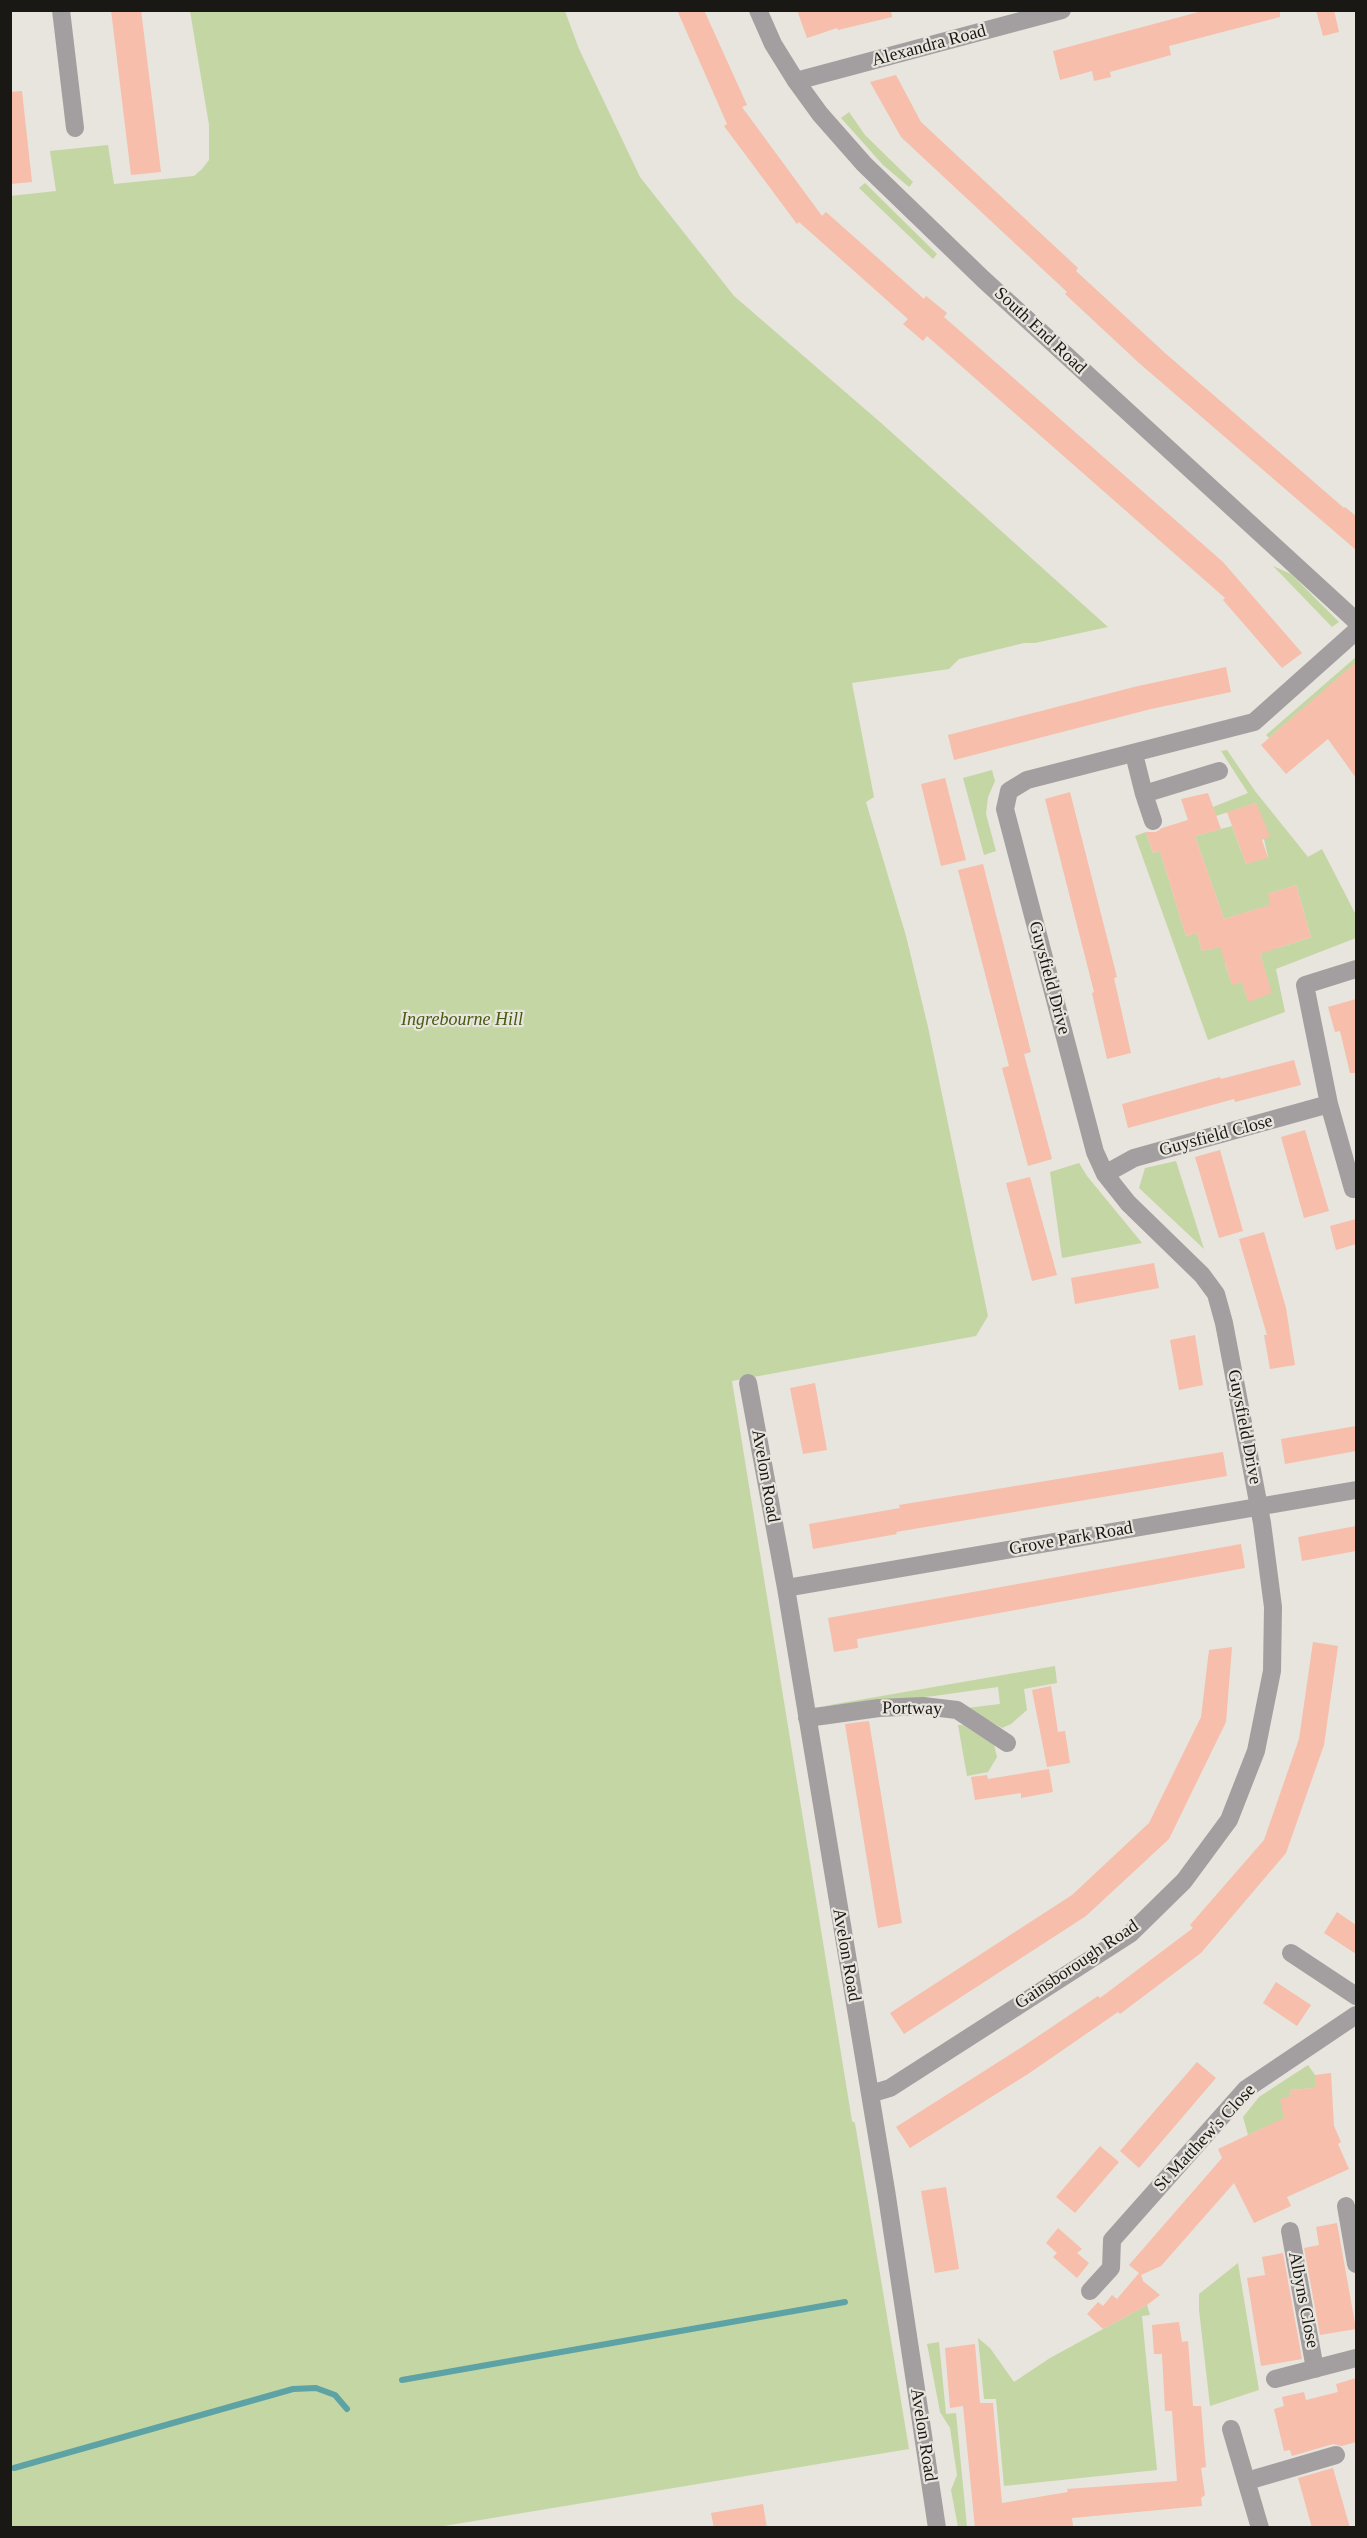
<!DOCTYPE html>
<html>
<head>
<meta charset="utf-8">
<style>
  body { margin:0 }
  #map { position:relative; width:1367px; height:2538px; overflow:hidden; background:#e7e5dd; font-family:"Times New Roman",serif }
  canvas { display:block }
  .frame { position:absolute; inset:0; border:12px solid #191815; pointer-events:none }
</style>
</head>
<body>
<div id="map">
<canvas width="1367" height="2538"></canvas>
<div class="frame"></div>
</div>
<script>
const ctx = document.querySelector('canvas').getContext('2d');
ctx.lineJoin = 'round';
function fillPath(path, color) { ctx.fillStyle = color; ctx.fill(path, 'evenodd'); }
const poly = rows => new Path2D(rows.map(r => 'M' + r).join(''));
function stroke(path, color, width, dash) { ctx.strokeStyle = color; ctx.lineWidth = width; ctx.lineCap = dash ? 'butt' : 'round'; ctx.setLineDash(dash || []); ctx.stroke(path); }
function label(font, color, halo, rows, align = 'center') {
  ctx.font = font + ' "Times New Roman",serif'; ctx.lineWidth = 4.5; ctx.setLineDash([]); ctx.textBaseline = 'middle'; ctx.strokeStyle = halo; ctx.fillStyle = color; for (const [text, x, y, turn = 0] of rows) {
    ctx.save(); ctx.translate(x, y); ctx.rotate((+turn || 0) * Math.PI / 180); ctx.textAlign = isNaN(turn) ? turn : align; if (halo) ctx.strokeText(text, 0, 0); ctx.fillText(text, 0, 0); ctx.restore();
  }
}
const green = poly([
  [190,11,565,11,579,49,640,177,734,296,880,422,1108,627,1035,643,1024,643,959,659,949,669,852,683,874,797,866,802,906,936,928,1027,988,1316,976,1336,732,1381,852,2121,855,2123,909,2449,438,2527,11,2527,10,196,56,191,50,151,108,145,114,184,194,176,202,169,209,160,209,125],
  [849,112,865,135,913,182,909,187,883,165,841,118],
  [865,183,937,254,933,259,859,188],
  [1273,566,1291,574,1339,622,1332,627],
  [1356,657,1356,677,1350,668,1269,738,1266,735],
  [1227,750,1255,791,1308,857,1322,849,1356,915,1356,938,1276,969,1285,1012,1208,1040,1135,836,1146,832,1153,853,1160,851,1186,936,1197,933,1202,951,1228,945,1225,964,1232,984,1242,982,1248,1001,1271,993,1255,936,1278,948,1311,937,1296,885,1268,894,1271,905,1224,919,1195,836,1232,826,1246,864,1268,857,1256,803,1216,816,1213,807,1248,793,1221,751],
  [992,770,995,781,988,797,986,814,996,851,984,855,963,778],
  [1176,1161,1204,1249,1139,1188,1145,1168],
  [1079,1163,1087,1176,1142,1243,1062,1258,1050,1172],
  [1055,1666,1057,1683,1024,1689,1027,1710,1011,1724,1002,1728,967,1708,1000,1704,998,1687,934,1696,824,1706],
  [958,1725,963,1725,994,1744,997,1757,988,1772,967,1776],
  [1308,2065,1315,2075,1315,2088,1290,2090,1291,2096,1276,2148,1265,2127,1248,2135,1243,2117,1259,2097],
  [1238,2263,1259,2390,1210,2406,1199,2310,1199,2294],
  [1147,2305,1150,2315,1142,2316,1157,2470,1004,2486,996,2399,984,2399,978,2338,990,2348,1014,2382,1050,2358],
  [939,2342,946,2414,956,2413,967,2527,958,2527,951,2490,957,2475,950,2428,940,2412,927,2344]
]);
const stream = poly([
  [402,2380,845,2302],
  [14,2468,293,2389,316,2388,335,2395,347,2409]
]);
const building = poly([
  [111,10,141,10,161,172,131,175],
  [677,10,704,10,747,105,742,107,822,216,826,212,924,299,926,296,947,313,944,317,1223,562,1302,653,1282,668,1223,600,1225,598,927,336,923,341,903,324,908,319,799,222,797,224,724,126,727,124],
  [797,10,891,10,892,17,838,30,837,28,807,38],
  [1206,10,1280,10,1280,17,1169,46,1171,55,1110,72,1111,77,1094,81,1092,71,1060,80,1053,51],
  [1316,10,1334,10,1339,32,1323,36],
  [896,75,921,122,1078,268,1076,271,1165,353,1344,508,1345,507,1356,516,1356,550,1139,363,1065,294,1067,292,901,137,870,82],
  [22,91,32,182,10,184,10,92],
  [1356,662,1356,778,1328,739,1286,774,1261,745],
  [1226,667,1231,692,1151,709,954,760,948,735,1134,687],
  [945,778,966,860,941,866,921,784],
  [1070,792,1117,977,1114,978,1131,1053,1107,1059,1092,993,1094,992,1045,799],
  [1208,793,1221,829,1195,836,1224,919,1270,905,1268,894,1296,885,1311,937,1260,954,1272,993,1248,1002,1242,982,1232,985,1220,947,1202,951,1197,933,1186,936,1160,851,1153,853,1146,832,1156,832,1162,828,1188,820,1181,799],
  [1256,803,1270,836,1262,840,1268,858,1246,864,1227,812],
  [983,864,1031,1052,1024,1054,1052,1159,1028,1166,1002,1068,1009,1066,958,870],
  [1356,999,1356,1073,1350,1073,1340,1031,1335,1032,1328,1007],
  [1294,1060,1301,1085,1235,1102,1234,1099,1128,1128,1122,1104,1220,1077,1221,1079],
  [1305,1130,1329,1211,1304,1218,1281,1137],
  [1220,1150,1243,1231,1219,1238,1195,1157],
  [1030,1177,1057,1275,1032,1281,1006,1183],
  [1356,1219,1356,1244,1336,1250,1330,1226],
  [1264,1232,1286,1308,1295,1365,1270,1369,1264,1335,1267,1335,1239,1239],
  [1154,1263,1159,1288,1075,1304,1071,1278],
  [1195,1335,1203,1385,1179,1390,1170,1340],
  [815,1383,827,1450,803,1454,790,1388],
  [1356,1426,1356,1451,1285,1464,1281,1439],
  [1223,1452,1227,1476,896,1532,897,1534,813,1549,809,1524,900,1508,899,1505],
  [1356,1526,1356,1551,1302,1561,1298,1537],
  [1241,1544,1245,1568,857,1639,858,1648,834,1652,828,1618],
  [1313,1642,1338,1646,1324,1745,1286,1853,1201,1953,1120,2014,1118,2012,1028,2074,910,2148,896,2127,1022,2047,1098,1996,1100,1998,1193,1928,1190,1925,1264,1840,1299,1739],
  [1232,1647,1226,1722,1169,1839,1086,1916,904,2034,890,2013,1072,1895,1149,1823,1201,1717,1209,1650],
  [1051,1686,1058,1732,1065,1731,1070,1763,1047,1767,1032,1690],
  [869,1721,902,1923,878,1928,845,1724],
  [1049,1769,1053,1792,1021,1798,1021,1793,975,1800,971,1777,987,1775,988,1779],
  [1337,1912,1356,1925,1356,1954,1324,1933],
  [1276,1982,1311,2005,1297,2026,1263,2003],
  [1197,2062,1216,2078,1139,2168,1120,2151],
  [1331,2073,1334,2126,1341,2142,1338,2144,1349,2169,1287,2197,1291,2206,1254,2223,1234,2183,1161,2266,1141,2275,1143,2281,1160,2295,1147,2305,1103,2329,1087,2314,1098,2302,1103,2306,1112,2295,1117,2299,1139,2273,1129,2265,1222,2158,1218,2149,1284,2118,1280,2099,1291,2096,1290,2090,1315,2088,1315,2075],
  [1100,2146,1119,2162,1075,2213,1056,2197],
  [946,2187,959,2269,935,2273,921,2191],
  [1337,2223,1356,2329,1320,2335,1304,2248,1319,2245,1316,2227],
  [1058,2228,1082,2249,1077,2253,1089,2263,1077,2278,1053,2257,1057,2253,1046,2243],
  [1283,2253,1302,2359,1261,2366,1247,2278,1265,2275,1262,2257],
  [1179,2322,1182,2342,1188,2341,1193,2406,1201,2406,1206,2467,1201,2468,1205,2495,1201,2498,1202,2506,1072,2518,1073,2526,1058,2528,975,2528,963,2406,950,2408,945,2348,975,2344,980,2403,993,2403,1002,2503,1068,2492,1067,2489,1177,2481,1172,2411,1165,2411,1162,2354,1154,2354,1152,2325],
  [1356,2378,1356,2442,1342,2446,1333,2444,1292,2456,1290,2450,1284,2451,1274,2409,1284,2406,1282,2397,1304,2392,1306,2400,1338,2392,1336,2384],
  [1333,2468,1350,2528,1312,2528,1298,2478],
  [763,2504,767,2528,714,2528,711,2513]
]);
const minor = poly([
  [61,10,75,128],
  [796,81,1062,10],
  [1134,754,1144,794,1219,771],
  [1144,794,1153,821],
  [1105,1174,1134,1158,1329,1104],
  [1353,1189,1329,1104,1305,985,1356,969],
  [748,1383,786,1588,886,2190,937,2528],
  [786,1588,1356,1490],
  [807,1718,879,1708,923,1706,957,1710,1007,1743],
  [1291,1953,1356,1996],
  [870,2094,890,2088,1130,1934,1184,1881,1229,1820,1256,1751,1272,1671,1273,1607,1262,1523,1224,1323,1216,1294,1202,1275,1128,1203,1105,1174,1095,1152,1005,809,1009,791,1027,780,1254,722,1356,631],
  [1346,2206,1356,2264],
  [1290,2231,1315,2369],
  [1090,2291,1111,2268,1112,2240,1246,2089,1356,2015],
  [1275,2379,1356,2358],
  [1231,2429,1260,2528],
  [1247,2481,1336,2455]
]);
const tertiary = poly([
  [758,10,773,44,796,81,820,114,864,164,983,279,1356,621]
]);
const streetNames = [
  ["Alexandra Road",929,46,-15],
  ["South End Road",1040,331,43],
  ["Guysfield Drive",1049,978,75],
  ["Guysfield Close",1216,1136,-15],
  ["Guysfield Drive",1244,1427,79],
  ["Avelon Road",765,1476,80],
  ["Grove Park Road",1071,1539,-10],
  ["Portway",912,1709,1],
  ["Avelon Road",846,1955,80],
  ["Gainsborough Road",1077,1965,-34],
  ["St Matthew's Close",1205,2138,-47],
  ["Albyns Close",1303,2300,79],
  ["Avelon Road",923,2435,81]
];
const parkNames = [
  ["Ingrebourne Hill",462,1020]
];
fillPath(green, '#c4d6a4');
stroke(stream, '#5da2a4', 6);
fillPath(building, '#f6beab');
stroke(minor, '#a39fa0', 18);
stroke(tertiary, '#a39fa0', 18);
label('18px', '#191815', '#e7e5dd', streetNames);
label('italic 18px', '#475b10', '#e7e5dd', parkNames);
</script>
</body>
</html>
